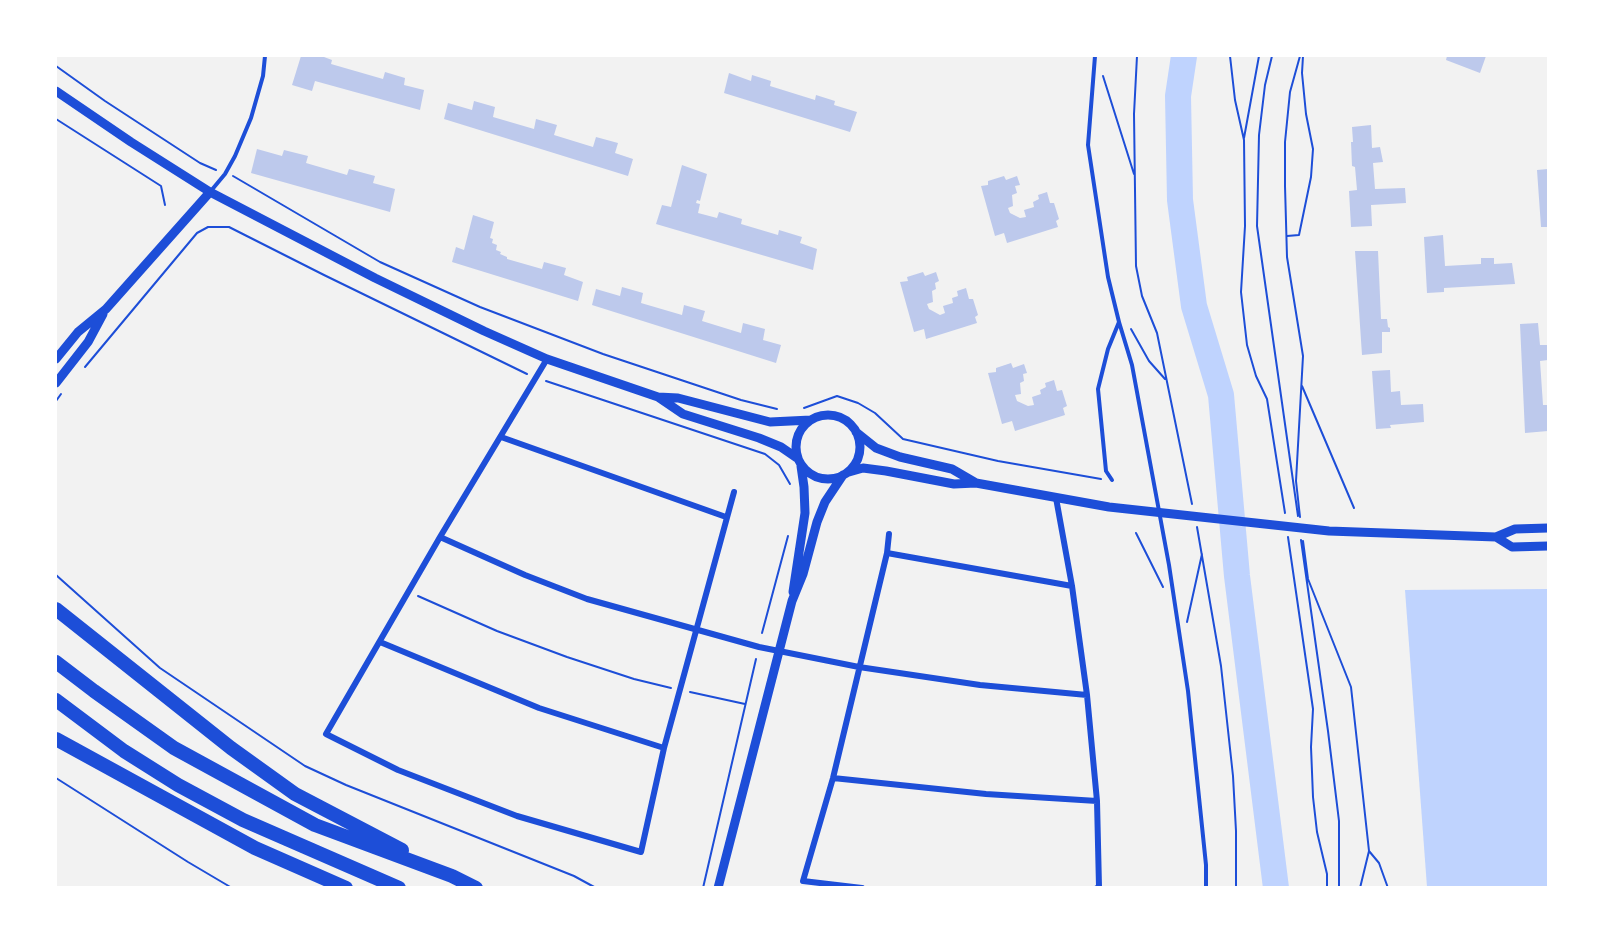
<!DOCTYPE html>
<html>
<head>
<meta charset="utf-8">
<style>
  body { margin:0 }
  #map { position:relative; width:1604px; height:943px; overflow:hidden; background:#f2f2f2; font-family:"Open Sans",sans-serif }
  canvas { display:block }
  .frame { position:absolute; inset:0; border:57px solid #fff; pointer-events:none }
</style>
</head>
<body>
<div id="map">
<canvas width="1604" height="943"></canvas>
<div class="frame"></div>
</div>
<script>
const ctx = document.querySelector('canvas').getContext('2d');
ctx.lineJoin = 'round';
function fillPath(path, color) { ctx.fillStyle = color; ctx.fill(path, 'evenodd'); }
const poly = rows => new Path2D(rows.map(r => 'M' + r).join(''));
function stroke(path, color, width, dash) { ctx.strokeStyle = color; ctx.lineWidth = width; ctx.lineCap = dash ? 'butt' : 'round'; ctx.setLineDash(dash || []); ctx.stroke(path); }
const water = poly([
  [1548,589,1548,886,1427,887,1405,590]
]);
const river = poly([
  [1184,56,1178,96,1180,200,1194,306,1221,395,1237,576,1276,888]
]);
const building = poly([
  [301,56,325,56,324,57,332,60,331,64,383,79,385,72,405,78,404,85,424,90,420,110,315,81,312,91,292,85],
  [1447,56,1486,56,1480,73,1446,60],
  [729,73,751,81,752,75,771,81,770,86,815,100,816,95,835,101,834,105,857,112,850,132,724,93],
  [474,101,495,107,493,117,534,129,536,119,557,125,554,135,593,147,596,137,618,143,615,153,633,159,628,176,444,119,448,103,472,110],
  [1371,125,1372,148,1380,147,1383,162,1373,163,1375,189,1405,188,1406,203,1371,205,1372,226,1351,227,1349,191,1357,190,1355,167,1352,166,1351,142,1353,142,1352,127],
  [257,149,282,156,284,150,308,156,306,163,347,175,349,169,375,176,373,183,395,189,390,212,251,173],
  [682,165,707,174,700,201,697,200,696,203,700,204,698,213,717,218,719,212,742,219,741,224,778,235,779,230,802,237,800,243,817,249,813,270,656,224,662,205,671,207],
  [1548,169,1548,227,1541,227,1537,170],
  [1004,176,1006,180,1017,176,1020,185,1015,186,1017,193,1012,195,1013,206,1008,208,1010,213,1020,218,1026,217,1024,210,1034,207,1033,202,1039,199,1038,195,1047,192,1050,203,1054,203,1059,219,1056,221,1058,227,1007,243,1004,233,995,236,981,186,988,185,988,181],
  [473,215,494,222,490,238,493,239,492,243,497,245,496,250,501,252,500,254,507,257,507,259,542,269,544,262,566,268,564,275,583,282,578,301,452,262,456,247,464,250],
  [1443,235,1445,266,1481,264,1481,258,1494,258,1494,264,1512,263,1515,284,1444,288,1444,292,1427,293,1424,237],
  [1355,251,1378,251,1381,319,1387,319,1388,327,1390,328,1390,332,1382,332,1382,353,1362,355],
  [923,272,925,276,936,272,939,281,935,283,936,289,932,291,933,302,927,304,929,309,940,315,945,313,943,306,953,303,952,298,958,296,957,291,966,288,969,299,973,299,978,315,975,317,977,323,926,339,924,329,914,332,900,282,908,281,907,277],
  [622,287,643,293,641,303,682,315,684,305,705,311,702,321,741,333,743,323,765,329,763,340,781,345,776,363,592,305,596,289,620,296],
  [1538,323,1540,345,1548,345,1548,360,1540,361,1543,405,1548,405,1548,431,1525,433,1520,324],
  [1011,363,1013,368,1024,364,1027,373,1023,374,1024,381,1020,383,1021,394,1015,395,1017,401,1028,406,1034,405,1032,397,1041,394,1040,390,1046,387,1045,383,1054,380,1057,391,1062,390,1067,406,1063,408,1065,415,1015,431,1012,421,1002,424,988,373,996,372,996,368],
  [1390,370,1391,392,1400,391,1401,405,1423,404,1424,422,1390,425,1391,428,1376,429,1372,371]
]);
const path = poly([
  [1137,56,1134,114,1136,266,1142,296,1157,333,1192,504],
  [1230,56,1235,100,1244,140,1245,226,1241,292,1247,345,1256,376,1267,399,1285,513],
  [1272,56,1265,85,1259,135,1257,226,1298,516],
  [1300,56,1290,92,1285,142,1285,186,1287,257,1303,356,1296,481,1300,517],
  [56,66,105,101,200,163,216,170],
  [1103,76,1134,174],
  [56,119,161,186,165,205],
  [1244,138,1259,56],
  [233,176,380,262,480,307,603,354,741,400,777,409],
  [1287,236,1299,235,1311,177,1313,149,1306,114,1302,73,1303,56],
  [1131,329,1149,361,1165,379],
  [85,367,197,233,208,227,229,227,324,275,527,374],
  [546,381,765,454,779,465,790,484],
  [1302,386,1354,508],
  [56,401,61,394],
  [804,408,837,396,858,403,875,413,903,439,998,461,1101,479],
  [1197,527,1221,666,1233,776,1236,831,1236,888],
  [1136,533,1163,587],
  [1288,537,1313,709,1311,747,1313,797,1317,832,1327,874,1327,888],
  [1301,540,1328,731,1339,821,1339,888],
  [1303,541,1308,579,1351,687,1369,851,1360,888],
  [56,575,160,668,305,766,346,785,574,876,596,888],
  [418,596,497,631,567,657,634,679,671,688],
  [1187,622,1202,554],
  [762,633,788,536],
  [690,692,745,704],
  [56,778,188,862,232,888],
  [1369,851,1379,863,1388,888],
  [703,888,756,659]
]);
const service = poly([
  [1095,56,1088,145,1108,277,1119,322,1108,349,1098,389,1106,471,1112,480],
  [210,192,225,174,235,156,251,118,263,76,265,56],
  [1119,322,1132,365,1169,565,1188,691,1206,865,1206,888]
]);
const minor = poly([
  [547,359,440,537,326,734,398,770,517,816,641,852,664,748,734,492],
  [501,437,726,517],
  [1056,498,1072,586,1087,695,1097,801,1099,887,1097,888],
  [440,537,525,575,587,599,759,647,859,667,980,685,1087,695],
  [887,553,1072,586],
  [380,642,539,708,664,748],
  [833,778,986,794,1097,801],
  [862,888,803,881,833,778,887,553,889,534]
]);
const tertiary = poly([
  [56,91,131,142,210,192,375,278,484,331,547,359,658,397],
  [56,359,78,332,106,309,210,192],
  [56,383,88,342,103,314],
  '796 447a32 32 0 1 1 64 0a32 32 0 1 1-64 0Z',
  [856,432,876,448,900,457,952,469,976,483],
  [797,458,781,447,759,438,683,414,658,397,678,398,770,422,811,420],
  [849,472,863,468,886,471,954,484,976,483,1109,507,1329,531,1496,537,1515,529,1548,528],
  [1496,537,1512,547,1548,546],
  [793,592,805,513,804,487,801,466],
  [718,888,792,601,803,574,817,522,825,502,843,475]
]);
const trunk = poly([
  [56,609,231,748,295,794,402,850],
  [56,662,94,691,174,748,315,825,452,876,476,888],
  [56,700,124,751,178,785,243,820,399,888],
  [56,739,255,848,346,888]
]);
fillPath(water, '#bfd3fe');
stroke(river, '#bfd3fe', 26);
fillPath(building, '#bdc9ec');
stroke(path, '#1d4ed8', 2);
stroke(service, '#1d4ed8', 4);
stroke(minor, '#1d4ed8', 6);
stroke(tertiary, '#1d4ed8', 9);
stroke(trunk, '#1d4ed8', 14);
</script>
</body>
</html>
